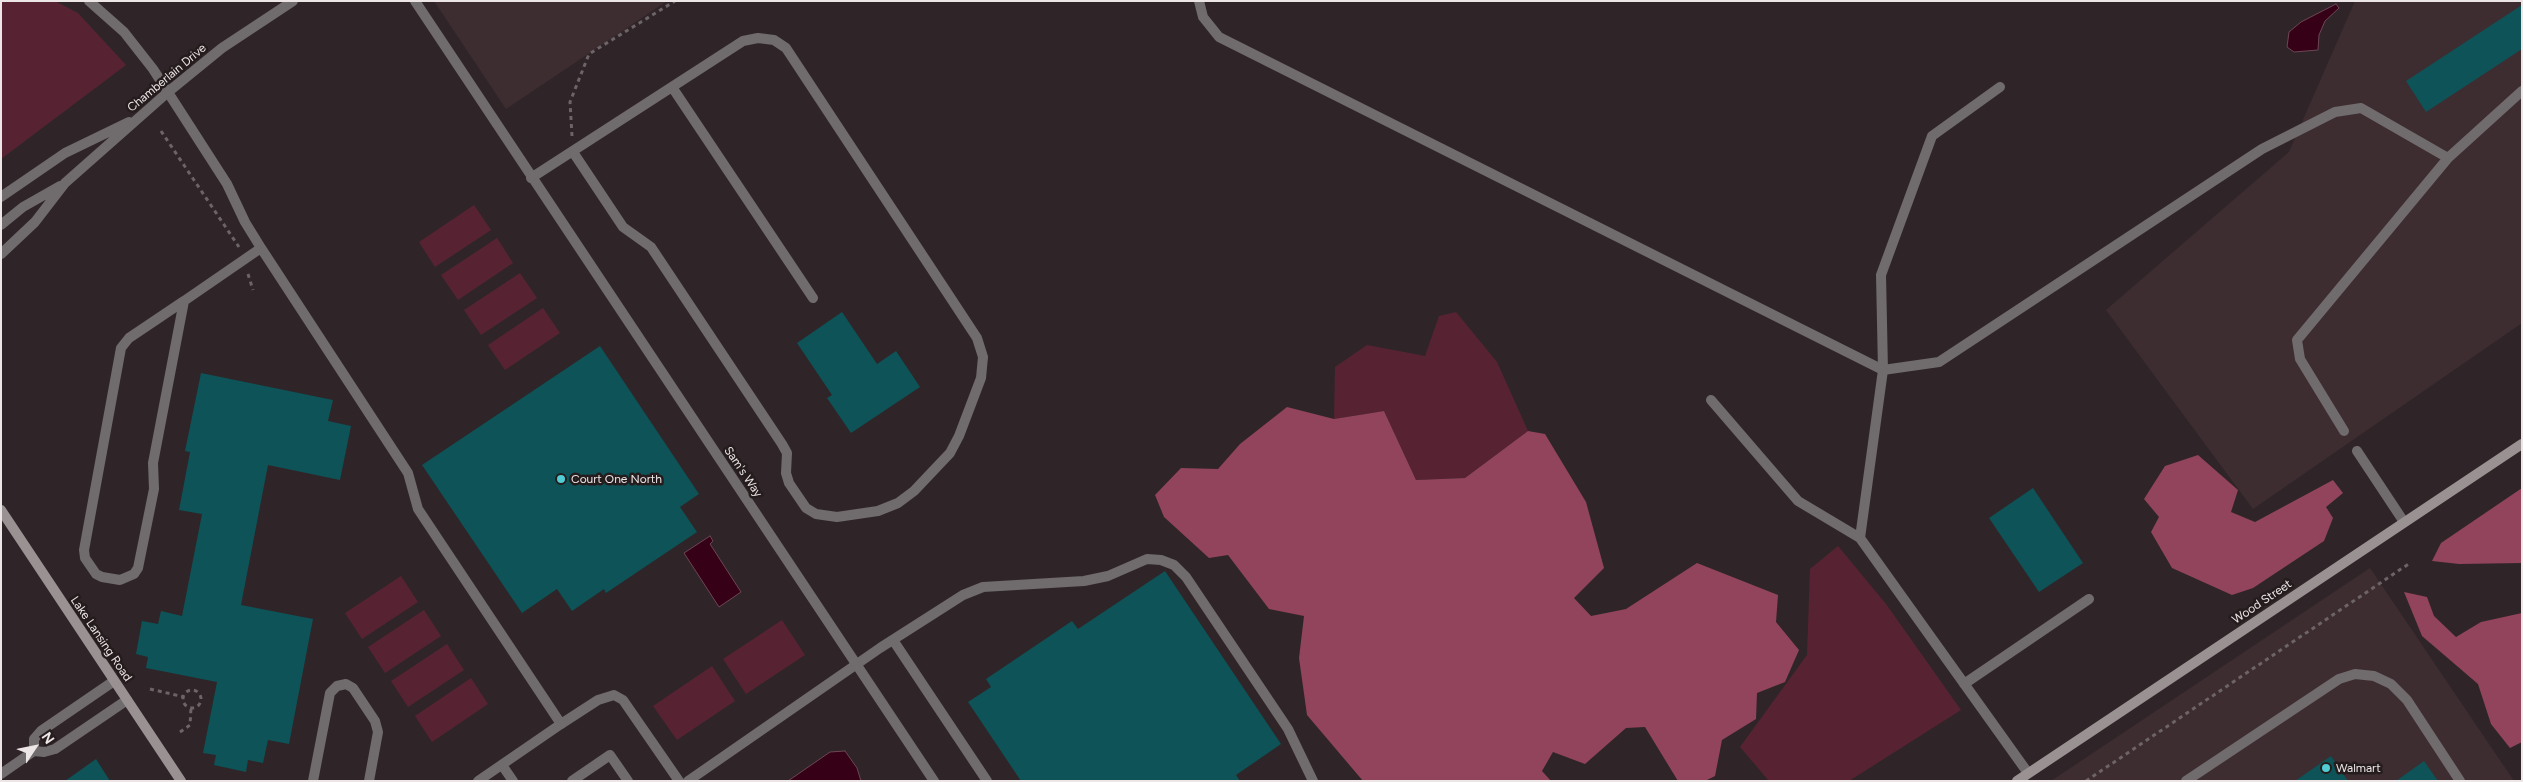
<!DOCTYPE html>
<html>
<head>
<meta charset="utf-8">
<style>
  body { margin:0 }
  #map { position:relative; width:2523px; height:782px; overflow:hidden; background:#2f2528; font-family:Figtree,sans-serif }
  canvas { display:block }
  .frame { position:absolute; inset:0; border:2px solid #ece6e7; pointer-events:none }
  .north { position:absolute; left:10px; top:722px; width:50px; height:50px; -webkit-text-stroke:4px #251c1e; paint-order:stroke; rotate:56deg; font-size:14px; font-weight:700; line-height:20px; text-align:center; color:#ece6e7 }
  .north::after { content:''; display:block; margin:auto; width:18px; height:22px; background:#ece6e7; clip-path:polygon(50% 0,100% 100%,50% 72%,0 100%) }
</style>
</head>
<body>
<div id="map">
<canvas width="2523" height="782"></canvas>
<div class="frame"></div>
<div class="north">N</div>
</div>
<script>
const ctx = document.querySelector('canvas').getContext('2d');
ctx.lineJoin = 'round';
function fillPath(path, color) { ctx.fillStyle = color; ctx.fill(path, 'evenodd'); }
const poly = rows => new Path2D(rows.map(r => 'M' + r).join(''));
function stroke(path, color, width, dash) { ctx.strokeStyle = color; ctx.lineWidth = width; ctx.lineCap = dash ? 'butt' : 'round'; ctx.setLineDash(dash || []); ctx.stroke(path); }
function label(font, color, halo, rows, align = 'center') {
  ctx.font = font + ' Figtree,sans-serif'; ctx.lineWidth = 5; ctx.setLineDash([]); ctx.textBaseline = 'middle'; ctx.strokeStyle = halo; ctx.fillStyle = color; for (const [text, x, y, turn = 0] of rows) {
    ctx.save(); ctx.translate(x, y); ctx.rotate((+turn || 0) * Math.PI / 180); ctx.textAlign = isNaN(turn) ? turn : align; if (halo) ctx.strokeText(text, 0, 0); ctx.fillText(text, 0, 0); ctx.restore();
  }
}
const built = poly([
  [434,1,667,1,506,109],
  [2355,1,2522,1,2522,323,2253,509,2106,310,2289,152],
  [2370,568,2514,781,2051,781]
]);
const green = poly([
  [1,1,55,1,78,13,126,65,1,159],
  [474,205,491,230,435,267,419,242],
  [497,238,513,263,458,300,441,275],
  [520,273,537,298,481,335,464,310],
  [543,308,560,333,505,370,488,345],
  [1456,312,1497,362,1528,431,1465,478,1416,480,1384,411,1334,419,1335,367,1367,345,1425,356,1439,316],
  [1838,546,1886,604,1961,710,1849,781,1769,781,1740,747,1807,655,1810,569],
  [401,576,418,602,362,639,345,613],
  [424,610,441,636,385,673,368,647],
  [782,620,805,655,746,694,723,659],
  [447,644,464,670,408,707,391,681],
  [712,666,735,701,677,740,653,706],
  [471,678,488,704,432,742,415,716]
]);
const forest = poly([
  [1287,407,1334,419,1384,411,1416,480,1465,478,1528,431,1545,434,1586,502,1604,568,1574,598,1591,616,1626,609,1697,563,1778,595,1776,622,1799,650,1785,682,1757,693,1756,719,1722,740,1715,776,1705,781,1678,781,1645,727,1626,728,1585,764,1553,752,1542,771,1551,781,1363,781,1307,715,1299,658,1304,616,1269,609,1228,555,1209,558,1164,517,1155,495,1181,468,1218,469,1240,444],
  [2198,455,2238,490,2231,512,2255,522,2333,480,2343,493,2326,507,2333,518,2324,541,2253,588,2232,595,2172,568,2151,532,2159,517,2144,499,2165,466],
  [2522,488,2522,563,2459,564,2432,561,2441,543],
  [2404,592,2427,597,2434,616,2456,637,2481,622,2522,613,2522,742,2510,748,2491,724,2478,684,2422,636]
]);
const water = poly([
  [2336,4,2339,8,2325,21,2319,35,2318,50,2294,52,2287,47,2289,32,2301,22,2336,4],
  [710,536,713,541,710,544,741,592,719,607,684,553,710,536],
  [845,751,857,768,861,781,788,781,830,752,845,751]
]);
const building = poly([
  [2522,5,2522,49,2426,112,2406,81],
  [842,312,877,364,896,351,920,387,851,433,827,398,832,395,797,343],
  [600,346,699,494,680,507,697,532,606,593,604,589,572,611,557,589,522,613,422,465],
  [201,373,333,400,328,421,351,426,340,480,268,465,241,605,313,619,289,744,268,740,263,763,248,760,246,772,214,765,216,755,203,753,217,682,146,668,148,657,136,654,142,621,158,624,161,611,182,616,202,514,179,510,190,452,185,451],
  [2033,488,2083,563,2039,592,1989,518],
  [1165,571,1281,744,1236,775,1240,781,1021,781,968,702,991,687,986,679,1072,621,1078,629],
  [2331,756,2348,781,2295,781],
  [96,759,110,781,65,781],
  [2424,761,2438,781,2396,781]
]);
const path = poly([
  [161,131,239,247],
  [572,136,570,102,589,54,675,1],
  [248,274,253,290],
  [150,689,184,697],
  '183 699a9 9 0 1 1 18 0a9 9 0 1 1-18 0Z',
  [180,732,190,725,191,708],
  [2086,781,2410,563]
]);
const lane = poly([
  [89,1,124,32,153,69,227,184,245,222,261,248,408,473,418,509,561,724,598,700,614,695,623,700,679,781],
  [1199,1,1203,17,1219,37,1883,370,1881,275,1932,136,2000,87],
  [672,87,813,298],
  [531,178,743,41,758,38,774,40,786,48,977,338,983,357,981,378,959,436,950,453,914,491,898,503,878,511,837,517,816,514,806,508,789,483,786,473,787,453,782,444,651,247,623,227,573,152],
  [184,301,129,338,121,348,84,550,85,558,96,574,102,577,120,580,134,574,138,568,154,489,153,463,184,301,261,248],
  [1711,400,1798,501,1860,538,2028,773],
  [2344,431,2300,359,2297,340,2448,158,2522,91],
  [2357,451,2404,522],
  [1860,538,1883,370,1939,362,2262,149,2335,112,2361,108,2448,158],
  [893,640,987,781],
  [114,681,41,731,34,739,34,751,44,752,55,749,127,700],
  [1964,684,2089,599],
  [502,765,513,781],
  [1,774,34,751],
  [313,781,330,693,337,686,346,684,353,688,375,721,378,732,369,781],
  [572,781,610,755,628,781],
  [688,781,880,648,963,595,983,587,1084,581,1108,576,1147,559,1161,560,1174,565,1186,577,1288,729,1313,781],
  [2186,781,2339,679,2355,674,2374,676,2391,684,2407,700,2460,781]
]);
const street = poly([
  [415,1,934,781],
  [1,197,65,153,129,122],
  [1,225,23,207,60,186],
  [1,254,35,222,65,183,168,92,222,48,293,1],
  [478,781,561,724]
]);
const secondary = poly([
  [1,510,181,781],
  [2017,781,2522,444]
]);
const markers = [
  [561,479,5,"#51ccd3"],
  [2326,768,5,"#51ccd3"]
];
const streetNames = [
  ["Chamberlain Drive",167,78,-40],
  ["Sam's Way",743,472,56],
  ["Wood Street",2262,602,-34],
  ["Lake Lansing Road",101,639,56]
];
const poiNames = [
  ["Court One North",571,479],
  ["Walmart",2336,768]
];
fillPath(built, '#3d2d31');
fillPath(green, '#572333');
fillPath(forest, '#91445b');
fillPath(water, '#360116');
stroke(water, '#6d4655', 1);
fillPath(building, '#0d5357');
stroke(path, '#6d6467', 3, [4, 4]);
stroke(lane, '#706b6c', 10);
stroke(street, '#706b6c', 10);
stroke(secondary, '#999192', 10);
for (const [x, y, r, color] of markers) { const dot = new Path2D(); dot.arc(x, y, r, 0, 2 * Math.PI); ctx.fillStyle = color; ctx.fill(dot); stroke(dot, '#251c1e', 2); }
label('12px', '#ece6e7', '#251c1e', streetNames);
label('12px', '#ece6e7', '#251c1e', poiNames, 'left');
</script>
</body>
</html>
